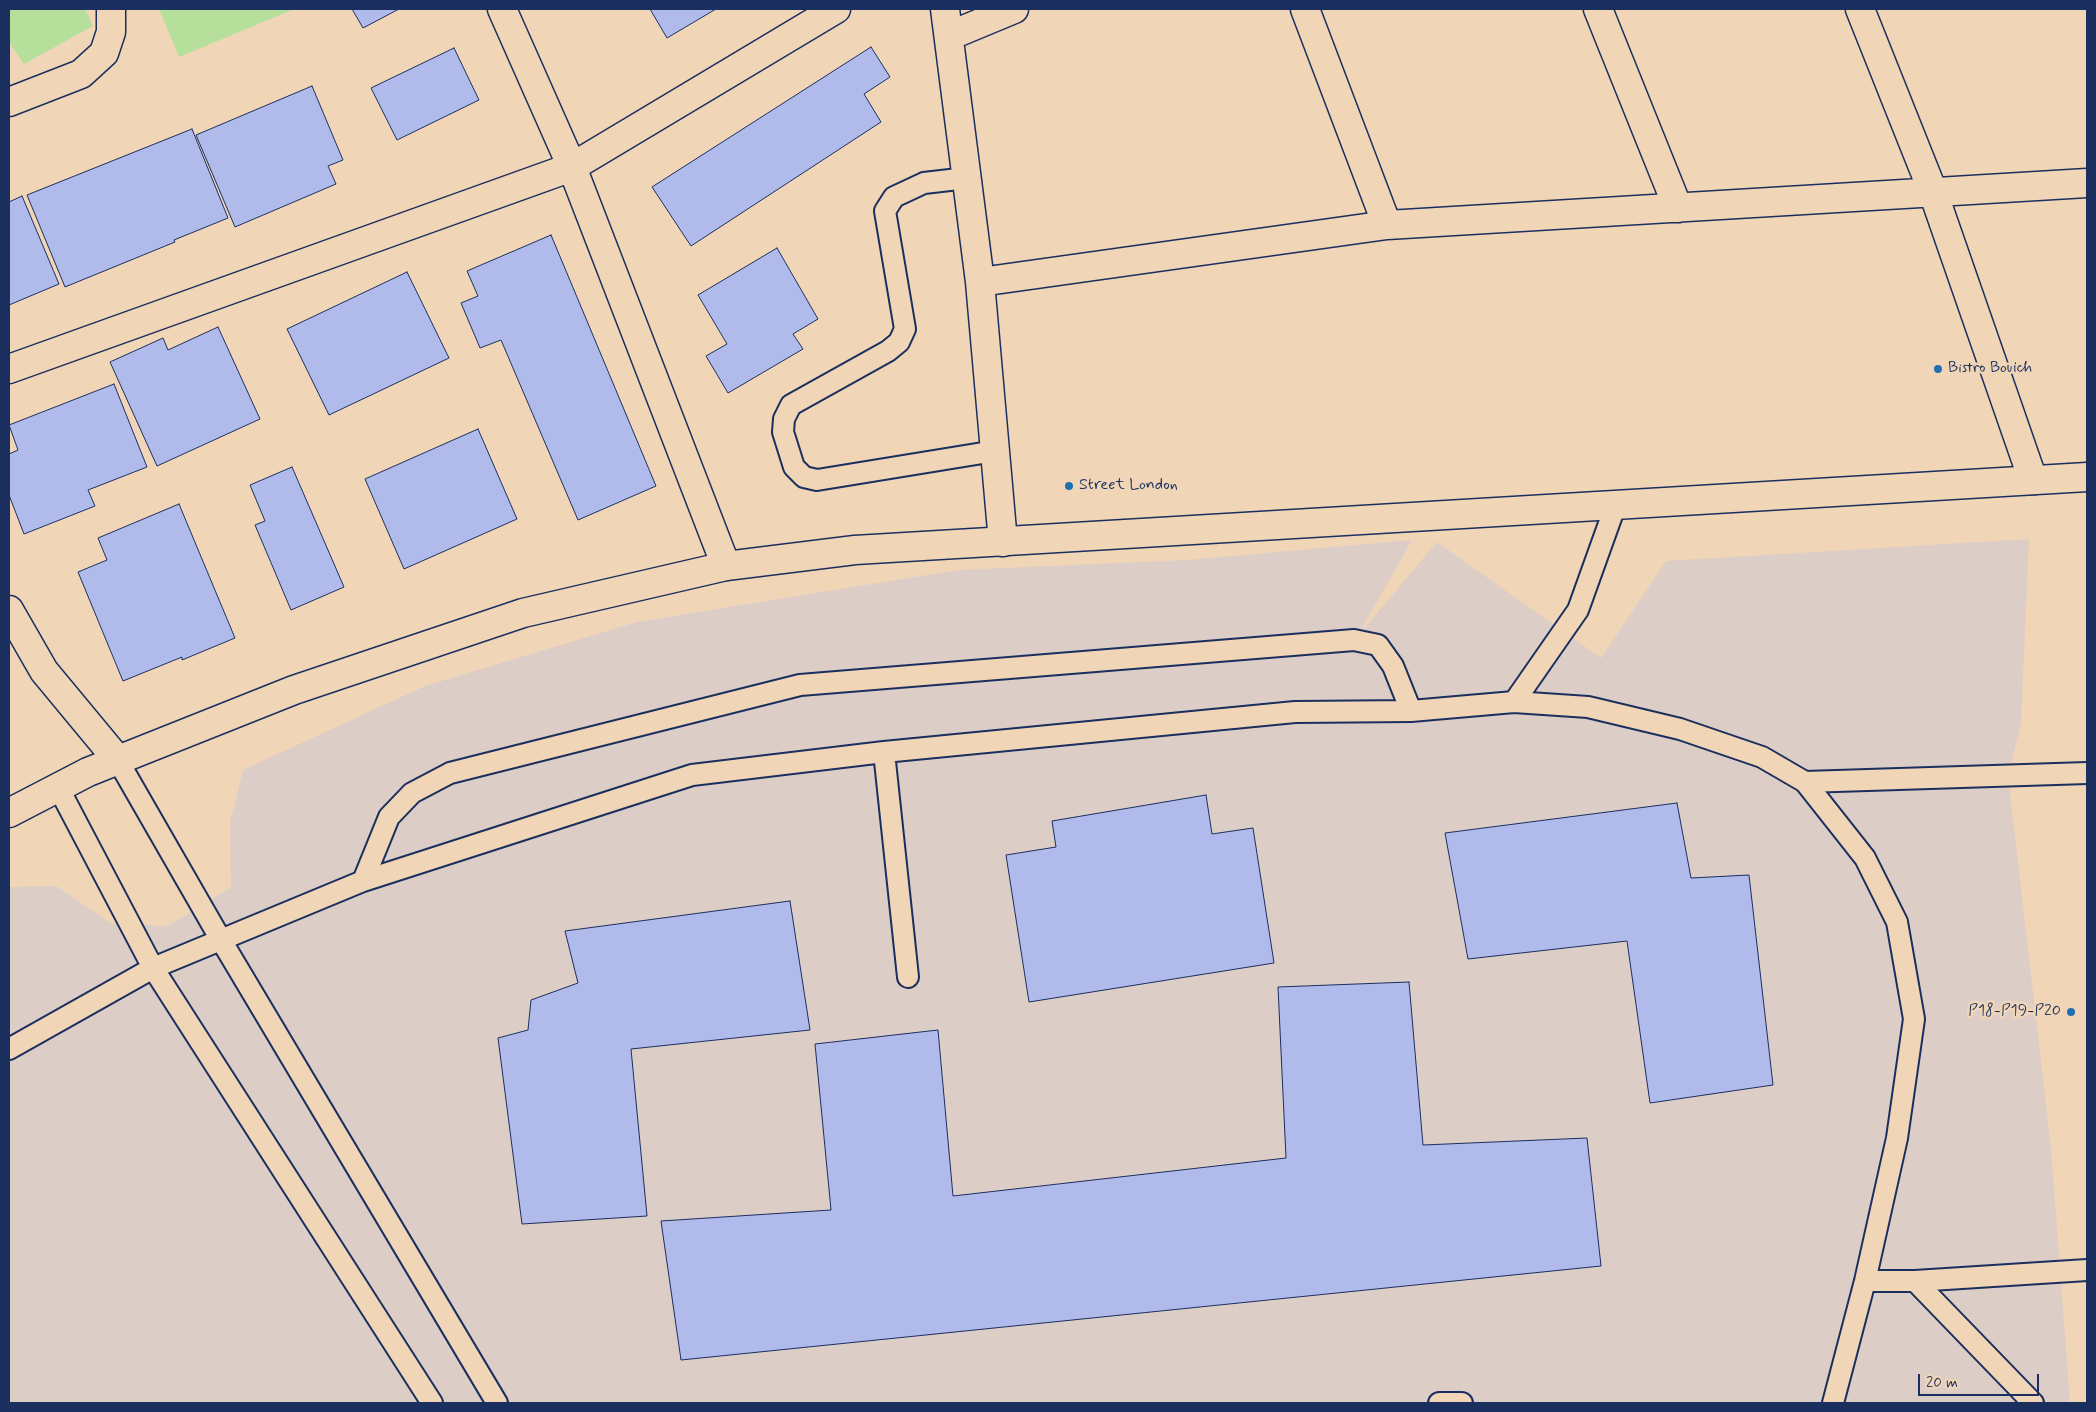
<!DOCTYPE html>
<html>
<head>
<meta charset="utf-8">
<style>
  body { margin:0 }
  #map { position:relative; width:2096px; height:1412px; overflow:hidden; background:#f0d5b7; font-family:Mynerve,sans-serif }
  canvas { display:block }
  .frame { position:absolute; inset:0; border:10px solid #1b2f5e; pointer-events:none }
  .scale { position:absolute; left:1918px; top:1374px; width:121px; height:22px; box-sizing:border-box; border:2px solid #1b2f5e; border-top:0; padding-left:6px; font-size:15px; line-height:18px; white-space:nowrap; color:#1b2f5e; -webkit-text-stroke:4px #f0d5b7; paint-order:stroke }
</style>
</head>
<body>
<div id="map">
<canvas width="2096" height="1412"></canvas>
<div class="frame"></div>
<div class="scale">20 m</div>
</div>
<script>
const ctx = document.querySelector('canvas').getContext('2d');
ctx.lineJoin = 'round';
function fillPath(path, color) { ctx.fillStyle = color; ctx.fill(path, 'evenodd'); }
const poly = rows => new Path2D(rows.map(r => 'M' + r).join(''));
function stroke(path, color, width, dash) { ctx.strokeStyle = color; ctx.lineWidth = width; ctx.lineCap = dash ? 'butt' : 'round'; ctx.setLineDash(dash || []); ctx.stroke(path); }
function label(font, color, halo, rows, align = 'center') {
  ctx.font = font + ' Mynerve,sans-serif'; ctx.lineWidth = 5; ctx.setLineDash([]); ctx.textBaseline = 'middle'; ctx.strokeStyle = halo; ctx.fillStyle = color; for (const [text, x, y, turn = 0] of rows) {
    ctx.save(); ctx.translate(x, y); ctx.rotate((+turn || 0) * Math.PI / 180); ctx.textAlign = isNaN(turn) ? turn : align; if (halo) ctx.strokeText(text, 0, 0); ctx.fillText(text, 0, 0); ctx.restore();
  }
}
const built = poly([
  [2029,539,2021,723,2008,776,2051,1148,2070,1403,9,1403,9,887,56,886,112,924,168,926,231,887,230,822,243,770,425,686,637,622,958,570,1188,560,1412,540,1357,637,1437,542,1601,658,1666,561]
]);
const green = poly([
  [9,9,85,9,93,26,24,64,9,42],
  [159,9,294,9,179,57]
]);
const building = poly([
  [352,9,399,9,363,28,352,9],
  [650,9,716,9,667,38,650,9],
  [871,47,890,77,864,94,881,122,691,246,652,187,871,47],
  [454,48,479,100,397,140,371,88,454,48],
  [312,86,343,160,328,166,336,184,235,227,196,135,312,86],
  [192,129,228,218,174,240,175,242,65,287,27,195,192,129],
  [22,196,59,284,9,305,9,202,22,196],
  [551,235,656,486,578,520,501,340,480,348,461,303,478,296,467,271,551,235],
  [777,248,818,319,793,334,803,349,728,393,706,356,727,344,698,295,777,248],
  [407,272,449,358,329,415,287,329,407,272],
  [218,327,260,419,157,466,110,362,163,338,168,350,218,327],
  [114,384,147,467,88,490,95,506,24,534,9,495,9,454,18,450,9,425,114,384],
  [478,429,517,519,404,569,365,479,478,429],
  [292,467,344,587,291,610,255,525,265,521,250,485,292,467],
  [179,504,235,638,182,660,182,657,123,681,78,572,107,560,98,538,179,504],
  [1206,795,1212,834,1253,828,1274,963,1029,1002,1006,855,1056,847,1052,821,1206,795],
  [1677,803,1691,878,1749,875,1773,1085,1650,1103,1627,941,1468,959,1445,833,1677,803],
  [790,901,810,1030,631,1049,647,1216,522,1224,498,1038,528,1030,531,1000,578,983,565,931,790,901],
  [1409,982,1423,1145,1587,1138,1601,1266,681,1360,661,1221,831,1210,815,1044,938,1030,953,1196,1286,1158,1278,987,1409,982]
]);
const lane = poly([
  [967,178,924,183,894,197,885,211,905,329,899,342,888,351,791,405,784,419,783,432,794,467,804,477,817,480,995,451],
  [1514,702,1578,610,1616,504],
  [884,752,908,977],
  [117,759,221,940,497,1403],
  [1805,782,2087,773],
  [58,787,153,968,432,1403],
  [363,881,389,817,412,793,450,773,800,685,1354,640,1378,645,1393,666,1411,711],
  [9,1049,153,968,363,881,692,775,884,752,1295,712,1411,711,1514,702,1588,707,1680,729,1762,757,1805,782,1865,858,1897,922,1914,1019,1897,1138,1865,1281,1833,1403],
  [1865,1281,1915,1281,2087,1270],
  [1915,1281,2033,1403],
  [1439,1403,1462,1403]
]);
const street = poly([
  [502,9,572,167,726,566],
  [945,9,980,282,1003,542],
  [1305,9,1387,225],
  [1598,9,1678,208],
  [1860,9,1933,192,2033,480],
  [949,36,1014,9],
  [9,102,81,74,104,53,111,32,111,9],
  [980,282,1387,225,2087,183],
  [9,369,572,167,836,9],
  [9,610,44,671,117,759]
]);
const secondary = poly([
  [9,813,88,772,294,690,523,613,726,566,855,550,2087,477]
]);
const markers = [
  [1938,369,5,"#1f6fb2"],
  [1069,486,5,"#1f6fb2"],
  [2071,1012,5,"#1f6fb2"]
];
const poiNames = [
  ["Bistro Bouich",1948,369],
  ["Street London",1079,486],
  ["P18-P19-P20",2061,1012,"right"]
];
fillPath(built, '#ddcdc7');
fillPath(green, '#b6df9b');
fillPath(building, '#b0bbec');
stroke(building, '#1b2f5e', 1);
stroke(lane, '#1b2f5e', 24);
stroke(street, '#1b2f5e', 31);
stroke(secondary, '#1b2f5e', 31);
stroke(lane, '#f0d5b7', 20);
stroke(street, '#f0d5b7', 28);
stroke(secondary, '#f0d5b7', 28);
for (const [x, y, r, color] of markers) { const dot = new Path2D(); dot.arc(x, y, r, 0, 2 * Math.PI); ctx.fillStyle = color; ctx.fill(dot); stroke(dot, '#f0d5b7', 2); }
label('16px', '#1b2f5e', '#f0d5b7', poiNames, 'left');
</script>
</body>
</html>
